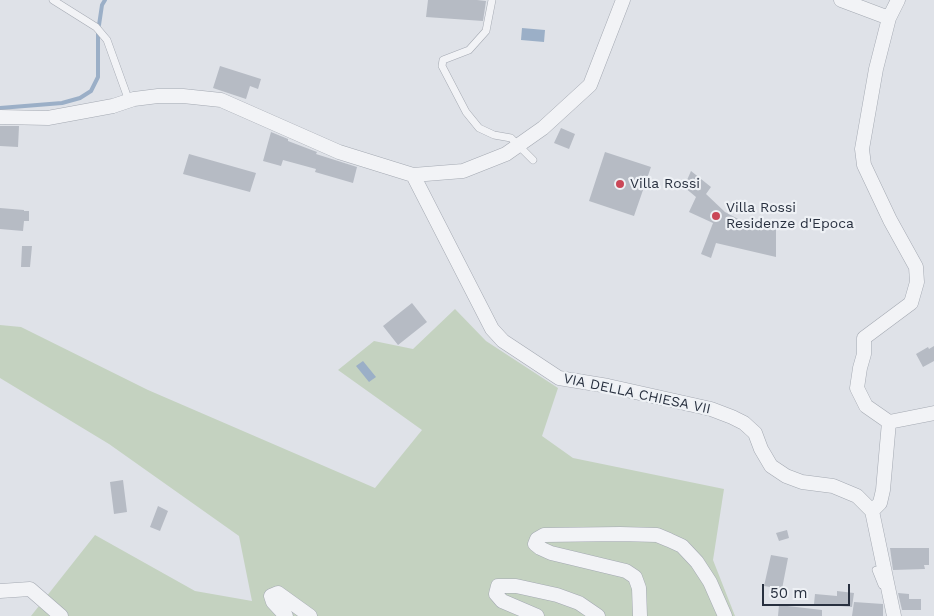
<!DOCTYPE html>
<html>
<head>
<meta charset="utf-8">
<style>
  body { margin:0 }
  #map { position:relative; width:934px; height:616px; overflow:hidden; background:#dfe2e8; font-family:"Work Sans",sans-serif }
  canvas { display:block }
  .scale { position:absolute; left:762px; top:584px; width:88px; height:22px; box-sizing:border-box; border:2px solid #28303f; border-top:0; padding-left:6px; font-size:15px; line-height:18px; white-space:nowrap; color:#28303f; -webkit-text-stroke:4px #eef1f5; paint-order:stroke }
</style>
</head>
<body>
<div id="map">
<canvas width="934" height="616"></canvas>
<div class="scale">50 m</div>
</div>
<script>
const ctx = document.querySelector('canvas').getContext('2d');
ctx.lineJoin = 'round';
function fillPath(path, color) { ctx.fillStyle = color; ctx.fill(path, 'evenodd'); }
const poly = rows => new Path2D(rows.map(r => 'M' + r).join(''));
function stroke(path, color, width, dash) { ctx.strokeStyle = color; ctx.lineWidth = width; ctx.lineCap = dash ? 'butt' : 'round'; ctx.setLineDash(dash || []); ctx.stroke(path); }
function label(font, color, halo, rows, align = 'center') {
  ctx.font = font + ' "Work Sans",sans-serif'; ctx.lineWidth = 4.5; ctx.setLineDash([]); ctx.textBaseline = 'middle'; ctx.strokeStyle = halo; ctx.fillStyle = color; for (const [text, x, y, turn = 0] of rows) {
    ctx.save(); ctx.translate(x, y); ctx.rotate((+turn || 0) * Math.PI / 180); ctx.textAlign = isNaN(turn) ? turn : align; if (halo) ctx.strokeText(text, 0, 0); ctx.fillText(text, 0, 0); ctx.restore();
  }
}
const green = poly([
  [455,309,486,341,558,388,542,436,573,458,724,489,713,560,735,616,31,616,95,535,195,591,252,601,239,536,109,444,0,378,0,325,21,327,148,390,375,488,422,430,338,370,374,341,413,349]
]);
const water = poly([
  [522,28,545,30,544,42,521,40],
  [363,361,376,377,369,382,356,366]
]);
const stream = poly([
  [99,25,102,5,105,0],
  [0,108,62,103,80,98,91,91,98,77,98,33]
]);
const building = poly([
  [428,0,477,0,486,1,483,21,426,17],
  [220,66,261,79,258,89,250,86,246,99,213,88],
  [0,126,19,126,18,147,0,146],
  [561,128,575,134,569,149,554,143],
  [271,132,288,139,288,141,317,152,316,154,357,167,353,183,315,172,316,169,283,160,281,166,263,161],
  [605,152,651,167,634,216,589,201],
  [189,154,256,173,250,192,183,174],
  [691,171,711,187,706,194,725,212,740,220,764,228,765,225,776,228,776,257,716,243,711,258,701,254,713,223,689,212,696,197,684,187],
  [0,208,24,210,24,211,29,211,29,221,24,221,23,231,0,229],
  [22,246,32,246,30,267,21,267],
  [412,303,427,322,398,345,383,326],
  [934,346,934,361,923,367,916,354,928,347,929,349],
  [123,480,127,512,114,514,110,482],
  [158,506,168,511,160,531,150,527],
  [787,530,789,538,779,541,776,533],
  [890,548,929,548,929,565,924,565,925,569,893,570],
  [771,555,788,558,782,589,764,586],
  [837,591,854,593,852,607,814,604,815,594,837,596],
  [898,593,909,594,909,599,921,599,921,610,902,610],
  [854,602,883,604,883,616,852,616],
  [779,605,822,610,822,616,778,616]
]);
const service = poly([
  [53,0,96,27,107,40,129,101],
  [492,0,486,31,469,50,443,60,442,66,466,112,479,128,494,135,511,138,533,160],
  [876,570,882,585]
]);
const minor = poly([
  [841,0,889,18],
  [0,117,48,118,113,106,134,99,158,96,183,96,221,100,339,152,413,175,463,171,506,154,543,128,590,85,623,0],
  [413,175,492,329,503,341,559,378,608,386,711,409,732,417,744,423,755,433,761,449,771,466,786,476,802,482,833,486,857,496,872,511],
  [889,422,934,413],
  [0,591,30,589,61,616],
  [286,616,273,602,271,596,278,593,310,616],
  [537,616,502,601,496,594,498,586,516,586,557,595,579,603,598,616],
  [640,616,639,588,635,577,626,571,551,553,540,548,535,544,537,539,544,535,620,534,657,535,669,540,682,546,697,562,710,582,725,616],
  [894,616,872,511,880,503,883,490,889,422,866,406,857,388,860,368,864,354,864,338,911,303,917,282,916,267,890,220,864,165,862,149,876,69,889,18,898,0]
]);
const markers = [
  [620,184,5,"#ca4757"],
  [716,216,5,"#ca4757"]
];
const poiNames = [
  ["Villa Rossi",630,184],
  ["Villa Rossi",726,208],
  ["Residenze d'Epoca",726,224]
];
const streetNames = [
  ["VIA DELLA CHIESA VII",637,394,12]
];
fillPath(green, '#c4d2c0');
fillPath(water, '#9bafc7');
stroke(stream, '#9bafc7', 4);
fillPath(building, '#b6bbc4');
stroke(service, '#a4a9b2', 8);
stroke(minor, '#a4a9b2', 15);
stroke(service, '#f2f3f6', 7);
stroke(minor, '#f2f3f6', 14);
for (const [x, y, r, color] of markers) { const dot = new Path2D(); dot.arc(x, y, r, 0, 2 * Math.PI); ctx.fillStyle = color; ctx.fill(dot); stroke(dot, '#eef1f5', 2); }
label('14px', '#28303f', '#eef1f5', poiNames, 'left');
label('14px', '#28303f', '#eef1f5', streetNames);
</script>
</body>
</html>
